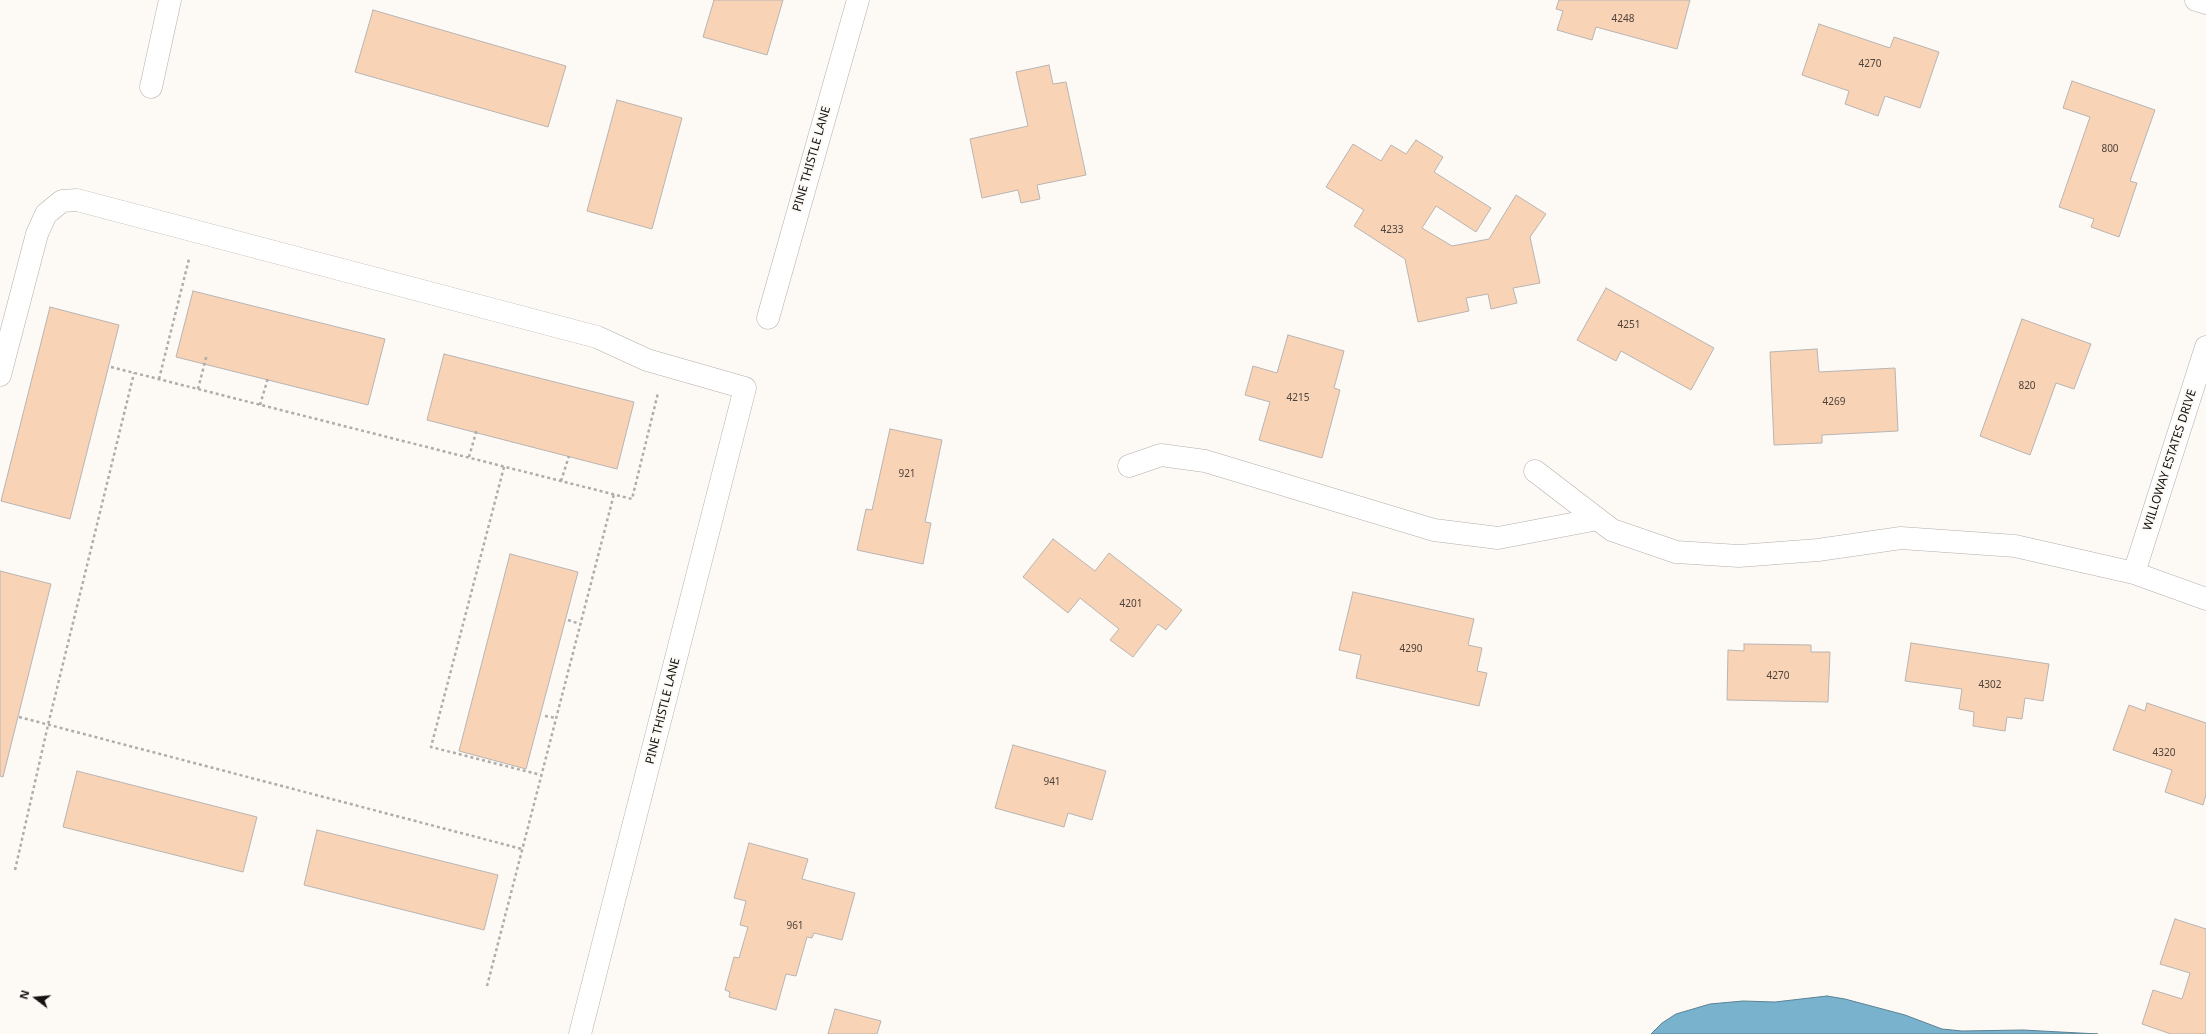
<!DOCTYPE html>
<html>
<head>
<meta charset="utf-8">
<style>
  body { margin:0 }
  #map { position:relative; width:2206px; height:1034px; overflow:hidden; background:#fdfaf6; font-family:"Noto Sans",sans-serif }
  canvas { display:block }
  .north { position:absolute; left:16px; top:978px; width:40px; height:40px; -webkit-text-stroke:3px #fdfaf6; paint-order:stroke; rotate:286deg; font-size:11px; font-weight:700; line-height:16px; text-align:center; color:#141312 }
  .north::after { content:''; display:block; margin:auto; width:14px; height:18px; background:#141312; clip-path:polygon(50% 0,100% 100%,50% 72%,0 100%) }
</style>
</head>
<body>
<div id="map">
<canvas width="2206" height="1034"></canvas>
<div class="north">N</div>
</div>
<script>
const ctx = document.querySelector('canvas').getContext('2d');
ctx.lineJoin = 'round';
function fillPath(path, color) { ctx.fillStyle = color; ctx.fill(path, 'evenodd'); }
const poly = rows => new Path2D(rows.map(r => 'M' + r).join(''));
function stroke(path, color, width, dash) { ctx.strokeStyle = color; ctx.lineWidth = width; ctx.lineCap = dash ? 'butt' : 'round'; ctx.setLineDash(dash || []); ctx.stroke(path); }
function label(font, color, halo, rows, align = 'center') {
  ctx.font = font + ' "Noto Sans",sans-serif'; ctx.lineWidth = 4; ctx.setLineDash([]); ctx.textBaseline = 'middle'; ctx.strokeStyle = halo; ctx.fillStyle = color; for (const [text, x, y, turn = 0] of rows) {
    ctx.save(); ctx.translate(x, y); ctx.rotate((+turn || 0) * Math.PI / 180); ctx.textAlign = isNaN(turn) ? turn : align; if (halo) ctx.strokeText(text, 0, 0); ctx.fillText(text, 0, 0); ctx.restore();
  }
}
const water = poly([
  [1827,996,1845,999,1905,1015,1942,1029,1962,1031,2023,1030,2098,1034,1651,1034,1662,1023,1676,1014,1710,1004,1743,1001,1775,1002,1827,996]
]);
const building = poly([
  [714,0,783,0,767,55,703,37,714,0],
  [1559,0,1690,0,1677,49,1596,27,1592,40,1557,30,1563,11,1556,9,1559,0],
  [373,10,566,66,548,127,355,72,373,10],
  [1819,24,1890,48,1894,37,1939,52,1920,108,1885,96,1878,116,1845,104,1849,91,1802,75,1819,24],
  [1049,65,1053,84,1066,82,1086,175,1037,185,1040,199,1021,203,1018,190,982,198,970,139,1028,126,1016,72,1049,65],
  [2072,81,2155,110,2130,181,2137,183,2119,237,2091,227,2094,219,2059,207,2090,117,2063,108,2072,81],
  [617,100,682,118,652,229,587,211,617,100],
  [1416,140,1443,157,1434,172,1491,208,1476,232,1436,206,1422,228,1452,246,1489,239,1516,195,1546,214,1530,237,1540,283,1513,288,1517,303,1491,309,1488,294,1466,298,1469,311,1418,322,1405,259,1354,226,1364,210,1326,187,1353,144,1381,161,1391,145,1406,154,1416,140],
  [1606,288,1714,348,1691,390,1621,351,1616,361,1577,340,1606,288],
  [193,291,385,339,368,405,176,357,193,291],
  [50,307,119,325,70,519,1,501,50,307],
  [2022,319,2091,344,2074,389,2056,383,2030,455,1980,436,2022,319],
  [1288,335,1344,351,1334,388,1340,390,1322,458,1259,440,1270,402,1245,395,1253,366,1277,373,1288,335],
  [1817,349,1819,372,1895,368,1898,431,1822,435,1822,443,1774,445,1770,352,1817,349],
  [444,354,634,402,617,469,427,420,444,354],
  [890,429,942,440,925,522,931,523,923,564,857,550,866,509,872,510,890,429],
  [1053,539,1095,571,1109,553,1182,610,1166,630,1158,624,1133,657,1110,640,1119,629,1080,598,1068,613,1023,577,1053,539],
  [510,554,578,572,526,769,459,751,510,554],
  [0,571,51,584,3,777,0,776,0,571],
  [1353,592,1474,619,1468,645,1482,648,1477,671,1487,673,1479,706,1356,678,1361,655,1339,650,1353,592],
  [1911,643,2049,664,2043,701,2025,698,2022,719,2007,717,2005,731,1973,726,1974,712,1959,709,1962,689,1905,681,1911,643],
  [1744,644,1811,645,1811,652,1830,652,1828,702,1727,700,1728,650,1744,651,1744,644],
  [2147,703,2206,723,2206,795,2203,805,2165,792,2172,770,2113,750,2129,705,2145,711,2147,703],
  [1013,745,1106,771,1092,820,1068,813,1064,827,995,808,1013,745],
  [77,771,257,817,243,872,63,827,77,771],
  [317,830,498,875,484,930,304,885,317,830],
  [749,843,808,859,802,879,855,893,842,940,814,933,812,938,807,937,796,976,786,974,776,1010,729,997,730,992,725,990,734,957,739,958,748,927,740,925,746,901,734,898,749,843],
  [2175,919,2206,929,2206,1034,2171,1034,2142,1024,2153,990,2182,999,2190,973,2160,964,2175,919],
  [835,1009,881,1021,877,1034,828,1034,835,1009]
]);
const path = poly([
  [111,367,632,499,658,393],
  [159,379,189,259],
  [198,389,207,354],
  [260,405,268,378],
  [469,457,477,429],
  [504,467,431,747,541,775],
  [561,481,569,456],
  [568,620,580,624],
  [545,716,556,718],
  [19,717,522,849],
  [15,870,48,725,134,373],
  [487,986,614,494]
]);
const minor = poly([
  [2196,0,2206,3],
  [151,87,170,0],
  [768,318,858,0],
  [0,375,37,234,46,214,62,201,77,200,597,337,647,360,745,388,580,1034],
  [1129,466,1161,455,1205,461,1434,530,1498,538,1598,519],
  [1535,471,1612,530,1676,552,1739,556,1818,550,1901,538,2015,546,2134,573,2206,599],
  [2134,573,2206,347]
]);
const numberNames = [
  ["4248",1623,19],
  ["4270",1870,64],
  ["800",2110,149],
  ["4233",1392,230],
  ["4251",1629,325],
  ["820",2027,386],
  ["4215",1298,398],
  ["4269",1834,402],
  ["921",907,474],
  ["4201",1131,604],
  ["4290",1411,649],
  ["4270",1778,676],
  ["4302",1990,685],
  ["4320",2164,753],
  ["941",1052,782],
  ["961",795,926]
];
const streetNames = [
  ["PINE THISTLE LANE",812,159,-74],
  ["WILLOWAY ESTATES DRIVE",2170,460,-72],
  ["PINE THISTLE LANE",663,711,-76]
];
fillPath(water, '#78b2cc');
stroke(water, '#5a8294', 1);
fillPath(building, '#f9d3b6');
stroke(building, '#b8b4b2', 1);
stroke(minor, '#b3afac', 23);
stroke(path, '#afadaa', 2.5, [3, 3]);
stroke(minor, '#fff', 22);
label('10px', '#4d433b', null, numberNames);
label('12px', '#141312', '#fdfaf6', streetNames);
</script>
</body>
</html>
